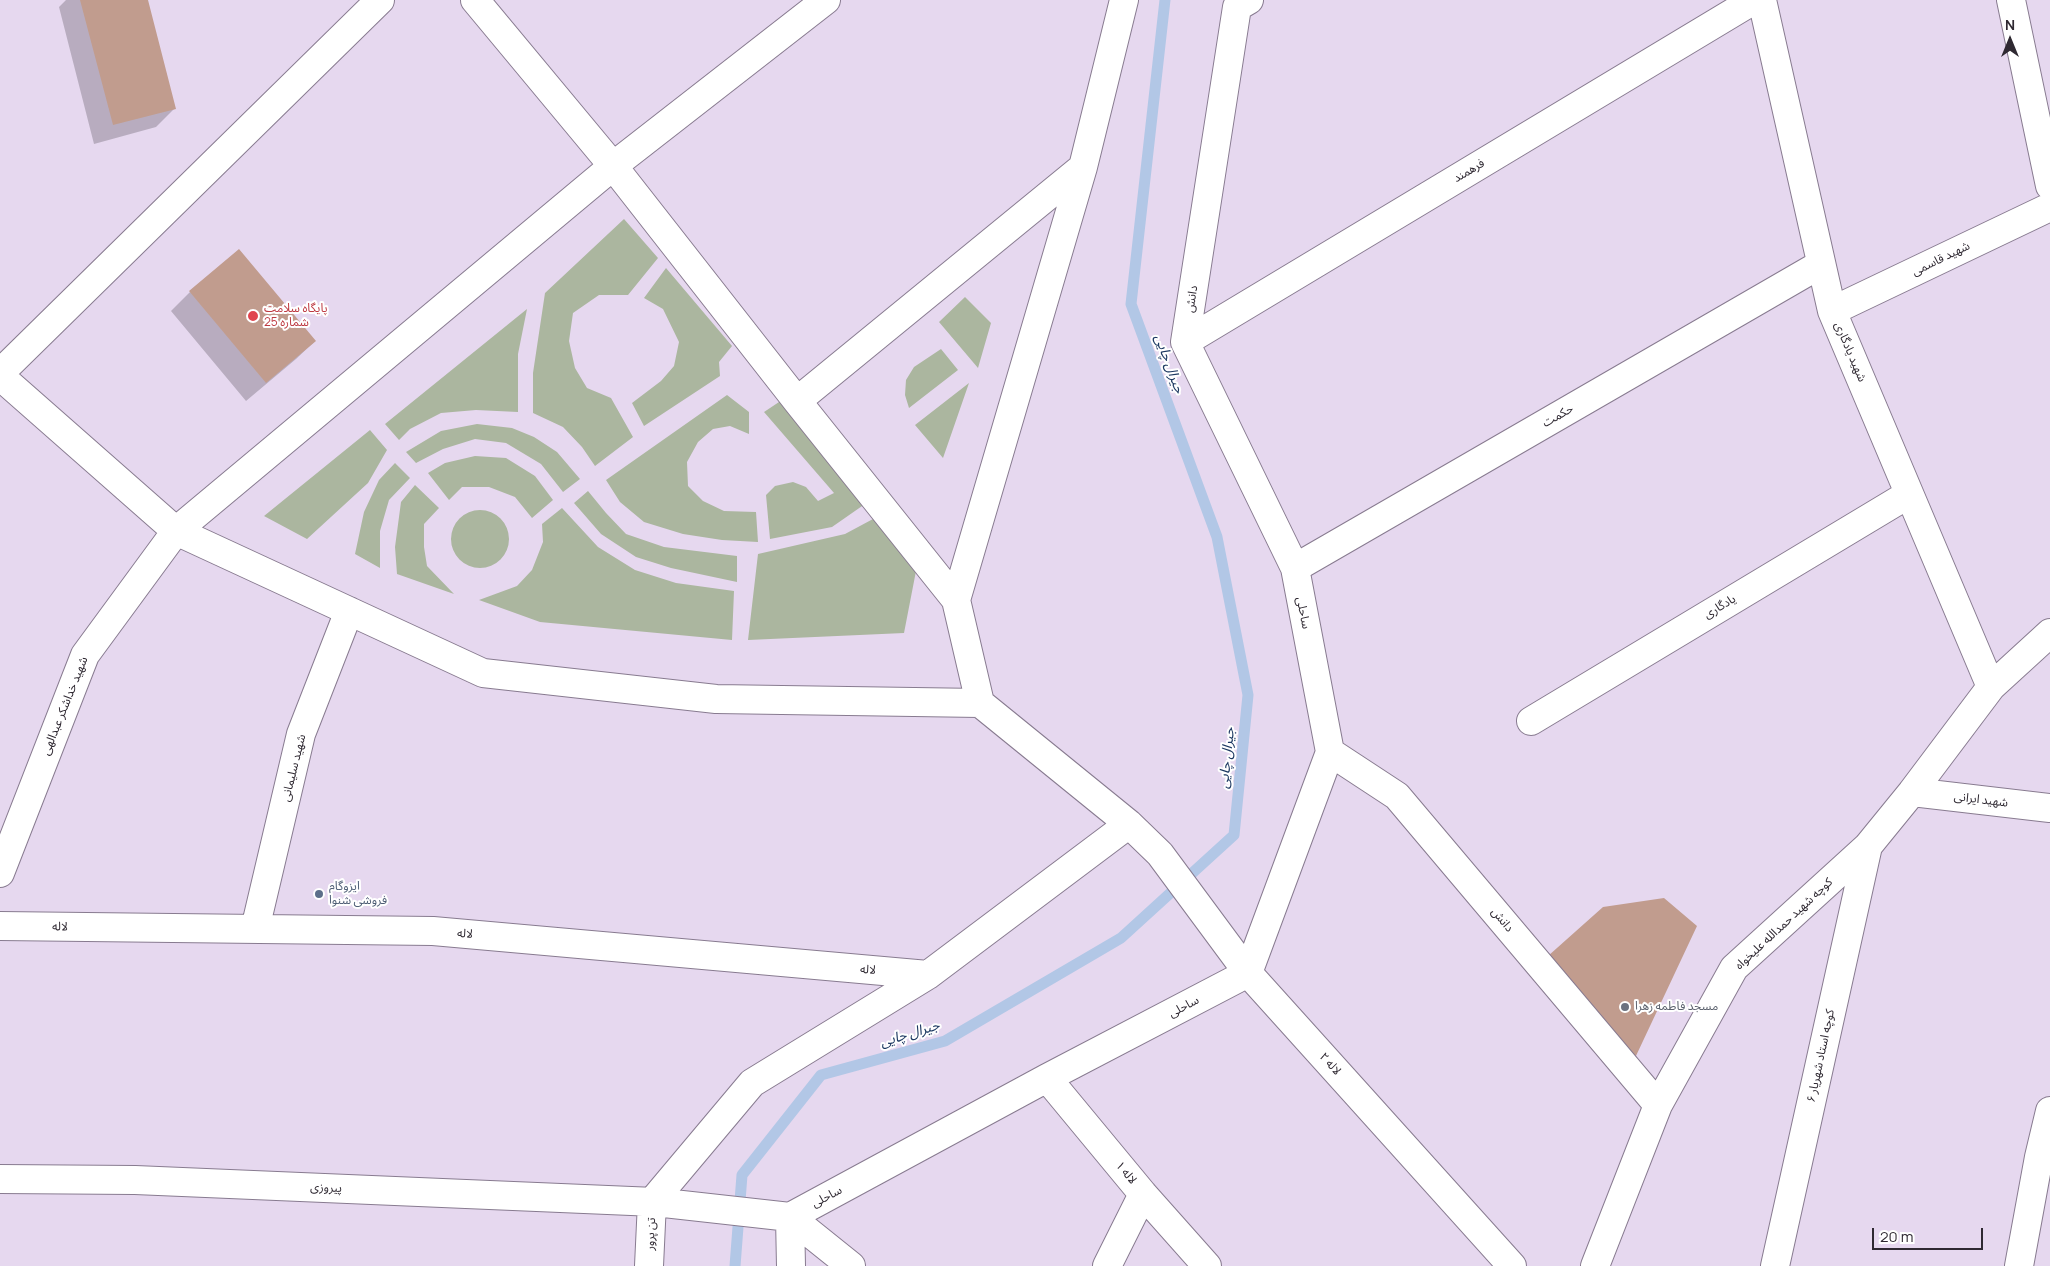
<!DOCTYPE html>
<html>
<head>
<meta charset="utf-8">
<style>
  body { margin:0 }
  #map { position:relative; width:2050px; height:1266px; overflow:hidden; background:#e6d8ef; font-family:Manrope,sans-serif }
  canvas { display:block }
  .north { position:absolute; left:1985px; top:15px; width:50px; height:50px; -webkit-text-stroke:4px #fff; paint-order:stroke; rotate:0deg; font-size:14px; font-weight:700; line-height:20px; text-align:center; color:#2f2932 }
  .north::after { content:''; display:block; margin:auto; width:18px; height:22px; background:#2f2932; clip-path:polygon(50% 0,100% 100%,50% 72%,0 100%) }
  .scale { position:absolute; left:1872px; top:1228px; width:111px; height:22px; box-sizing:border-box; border:2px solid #2f2932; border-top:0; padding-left:6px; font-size:15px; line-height:18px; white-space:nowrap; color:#2f2932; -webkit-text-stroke:4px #fff; paint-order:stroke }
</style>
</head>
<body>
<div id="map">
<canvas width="2050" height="1266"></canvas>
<div class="north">N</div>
<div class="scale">20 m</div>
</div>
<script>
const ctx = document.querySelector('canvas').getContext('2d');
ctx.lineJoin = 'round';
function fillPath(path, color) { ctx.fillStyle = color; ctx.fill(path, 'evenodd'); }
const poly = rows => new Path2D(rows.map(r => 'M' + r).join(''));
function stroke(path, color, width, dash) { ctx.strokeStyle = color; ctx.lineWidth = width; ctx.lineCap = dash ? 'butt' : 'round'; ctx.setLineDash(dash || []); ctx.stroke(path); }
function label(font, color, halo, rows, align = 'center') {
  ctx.font = font + ' Manrope,"Noto Sans Arabic",sans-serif'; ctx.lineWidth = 4; ctx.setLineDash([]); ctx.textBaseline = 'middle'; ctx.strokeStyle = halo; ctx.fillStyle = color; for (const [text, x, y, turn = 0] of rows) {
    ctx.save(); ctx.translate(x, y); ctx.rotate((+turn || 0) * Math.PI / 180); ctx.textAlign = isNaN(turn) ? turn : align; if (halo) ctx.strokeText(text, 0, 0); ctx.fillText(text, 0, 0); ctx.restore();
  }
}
const green = poly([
  [624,219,658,258,628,295,599,295,573,313,569,341,575,368,587,388,611,398,633,437,595,466,582,447,563,427,533,413,533,373,545,293],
  [666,268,732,346,719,362,720,376,644,426,632,403,661,381,674,366,679,342,663,309,644,298],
  [965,297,991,323,978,368,939,322],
  [527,309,518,354,518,412,476,410,441,413,410,429,399,440,385,424],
  [941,349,958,370,909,408,905,395,906,380,914,367],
  [969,383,943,458,915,425],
  [727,395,749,412,749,434,730,426,713,429,698,442,687,462,688,486,703,501,724,511,756,512,758,542,722,540,683,534,644,522,620,502,606,480],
  [782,400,865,504,832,527,770,539,766,495,775,486,793,482,806,487,818,501,834,493,764,412],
  [477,424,512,428,534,437,557,452,580,479,563,492,541,464,506,443,475,439,443,449,416,463,406,452,441,431],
  [370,430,387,450,368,483,307,539,264,516],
  [475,456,506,458,535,476,553,500,532,518,515,497,489,487,462,487,449,500,428,473,445,463],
  [395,463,410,478,389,500,380,531,380,568,355,554,364,512,379,480],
  [415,485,439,508,424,524,424,547,427,566,454,594,397,574,395,547,401,502],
  [588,491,606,513,626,534,664,547,737,556,737,582,671,568,636,557,601,534,574,503],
  [562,508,598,547,635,570,676,583,734,591,732,640,540,622,479,600,517,586,532,570,543,542,542,524],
  '451 539a29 29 0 1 1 58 0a29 29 0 1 1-58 0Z',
  [873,519,916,571,904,633,748,640,758,554,845,534]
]);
const shadow = poly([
  [66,0,146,0,175,108,156,127,94,144,59,7],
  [190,292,315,341,296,359,246,401,171,311],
  [1549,957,1634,1057,1615,1076,1530,975]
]);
const stream = poly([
  [735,1266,742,1175,821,1075,945,1041,1121,938,1234,835,1248,695,1217,537,1131,304,1165,0]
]);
const building = poly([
  [80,0,148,0,176,109,113,125],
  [239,249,316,341,266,383,189,291],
  [1664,898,1697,926,1635,1058,1548,956,1603,907]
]);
const street = poly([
  [475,0,613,166,797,401,956,600,980,703,716,699,483,673,176,531,613,166,826,0],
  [1762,0,1832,311,1991,687],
  [2011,0,2050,186],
  [1832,311,2050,207],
  [1185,342,1754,0],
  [0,373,380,0],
  [0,376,176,531,85,655,0,873],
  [797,401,1083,167],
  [1295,568,1821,264],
  [956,600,1083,167,1124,0],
  [980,703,1129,824,1160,854,1248,973,1512,1266],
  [1531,721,1909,494],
  [1330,752,1397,796,1658,1105],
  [1912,792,2050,808],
  [0,926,433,931,928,975],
  [255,929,301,734,349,611],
  [1047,1078,1143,1194,1207,1266],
  [0,1179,135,1180,655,1202,790,1217,851,1266],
  [652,1202,752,1083,928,975,1129,824],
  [649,1266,652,1202],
  [791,1266,790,1217,1047,1078,1248,973,1330,752,1295,568,1185,342,1237,7,1249,0],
  [1107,1266,1143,1194],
  [1595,1266,1658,1105,1734,968,1868,846,1912,792,1991,687,2050,633],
  [1775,1266,1868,846],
  [2019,1266,2039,1157,2050,1111]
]);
const markers = [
  [253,316,6,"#e0444e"],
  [319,894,5,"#5c6f8a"],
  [1625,1007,5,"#6b7280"]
];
const streetNames = [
  ["فرهمند",1469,171,-31],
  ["شهید قاسمی",1941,259,-26],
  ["دانش",1192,299,-81],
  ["شهید یادگاری",1850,352,67],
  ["حکمت",1558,416,-30],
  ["یادگاری",1720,607,-31],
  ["ساحلی",1303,613,79],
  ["شهید خداشکر عبدالهی",65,706,-68],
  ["شهید سلیمانی",294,768,-76],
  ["شهید ایرانی",1981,800,7],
  ["دانش",1502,920,50],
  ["کوچه شهید حمدالله علیخواه",1784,924,-43],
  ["لاله",60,927,1],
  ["لاله",465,934,5],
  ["لاله",868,970,5],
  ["ساحلی",1184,1007,-28],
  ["کوچه استاد شهریار ۶",1821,1056,-78],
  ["لاله ۲",1330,1064,48],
  ["لاله ۱",1126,1173,50],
  ["پیروزی",326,1188,2],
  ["ساحلی",827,1197,-28],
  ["تن پرور",651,1234,-87]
];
const healthNames = [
  ["پایگاه سلامت",264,309],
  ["شماره 25",264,323]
];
const serviceNames = [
  ["ایزوگام",329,887],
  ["فروشی شنوا",329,901]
];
const worshipNames = [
  ["مسجد فاطمه زهرا",1635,1007]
];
const waterNames = [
  ["جیرال چایی",1169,364,70],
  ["جیرال چایی",1227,758,-84],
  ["جیرال چایی",910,1034,-17]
];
fillPath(green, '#abb69f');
fillPath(shadow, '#0003');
stroke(stream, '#b2c7e6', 11);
fillPath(building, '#c19c8e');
stroke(street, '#887b90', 30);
stroke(street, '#fff', 28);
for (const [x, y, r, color] of markers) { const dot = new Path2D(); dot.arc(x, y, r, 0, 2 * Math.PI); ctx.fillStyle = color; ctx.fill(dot); stroke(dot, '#fff', 2); }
label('12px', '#2f2932', '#fff', streetNames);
label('12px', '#be3a42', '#fff', healthNames, 'left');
label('12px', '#4e5e75', '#fff', serviceNames, 'left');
label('12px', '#5b616d', '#fff', worshipNames, 'left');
label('italic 14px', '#1c3861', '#fff', waterNames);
</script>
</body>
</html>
